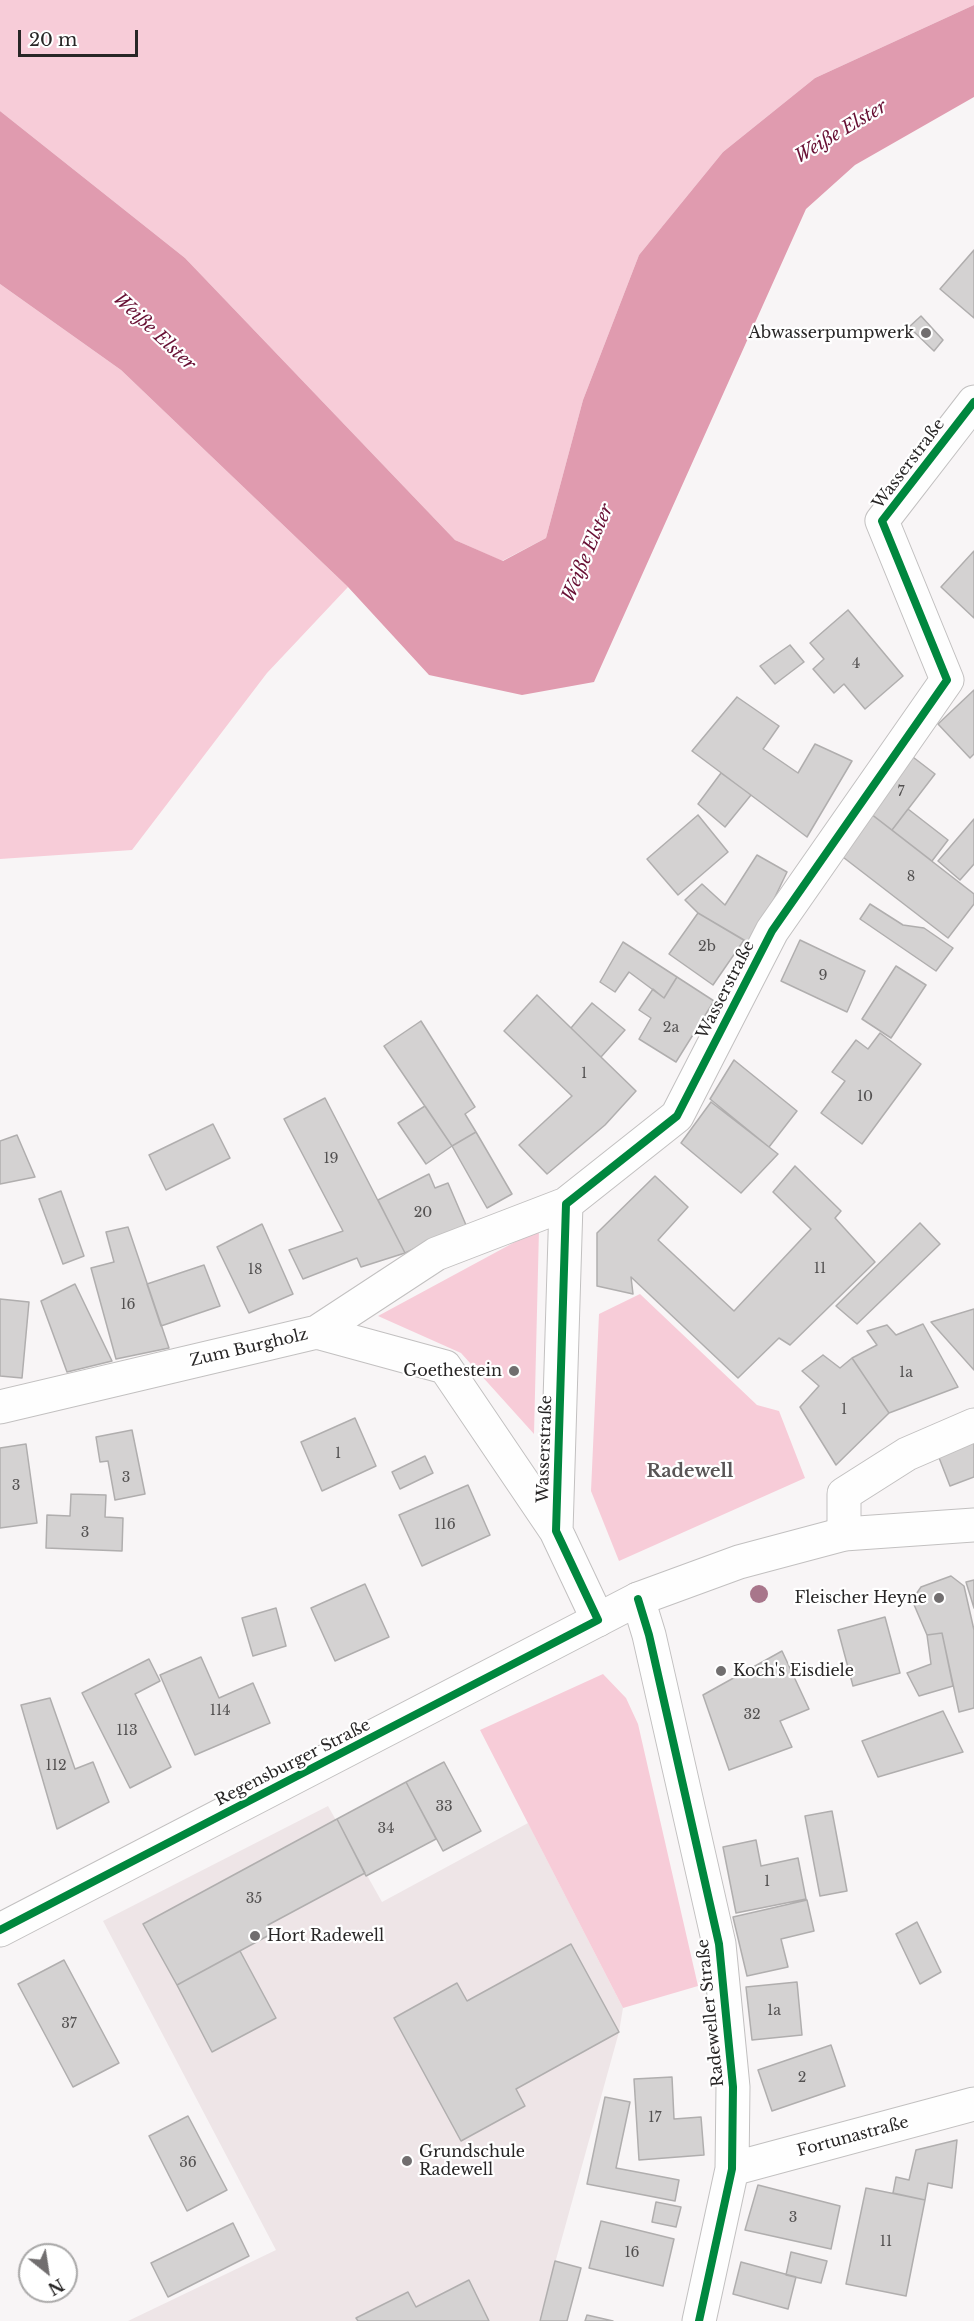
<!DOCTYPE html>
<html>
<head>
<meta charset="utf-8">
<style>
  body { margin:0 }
  #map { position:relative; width:974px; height:2321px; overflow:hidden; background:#f8f5f6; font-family:"Libre Baskerville",serif }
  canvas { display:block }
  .north { position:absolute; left:18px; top:2243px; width:60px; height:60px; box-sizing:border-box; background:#fff; border:2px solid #a9a8a8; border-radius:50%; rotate:150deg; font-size:16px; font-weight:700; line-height:24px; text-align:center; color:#282626 }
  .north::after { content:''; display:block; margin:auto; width:21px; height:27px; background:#716e6f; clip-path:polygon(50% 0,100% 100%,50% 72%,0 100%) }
  .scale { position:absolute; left:18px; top:30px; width:120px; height:27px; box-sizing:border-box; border:3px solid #282626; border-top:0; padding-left:8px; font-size:18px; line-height:21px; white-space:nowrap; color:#282626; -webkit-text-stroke:4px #fff; paint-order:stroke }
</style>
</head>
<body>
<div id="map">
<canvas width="974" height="2321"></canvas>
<div class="north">N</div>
<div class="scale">20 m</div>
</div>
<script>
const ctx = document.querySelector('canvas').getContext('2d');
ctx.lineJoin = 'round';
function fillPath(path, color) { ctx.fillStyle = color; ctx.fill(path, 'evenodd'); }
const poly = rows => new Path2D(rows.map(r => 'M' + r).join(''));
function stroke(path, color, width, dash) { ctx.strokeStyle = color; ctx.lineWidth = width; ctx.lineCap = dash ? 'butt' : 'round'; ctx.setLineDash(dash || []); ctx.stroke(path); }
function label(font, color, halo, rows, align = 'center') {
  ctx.font = font + ' "Libre Baskerville",serif'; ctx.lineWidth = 4.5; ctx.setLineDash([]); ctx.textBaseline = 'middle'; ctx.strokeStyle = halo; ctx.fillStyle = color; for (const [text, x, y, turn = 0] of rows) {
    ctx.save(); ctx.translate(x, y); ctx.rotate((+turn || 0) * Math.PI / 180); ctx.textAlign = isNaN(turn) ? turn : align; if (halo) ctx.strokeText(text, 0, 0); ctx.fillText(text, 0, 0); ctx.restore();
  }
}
const built = poly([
  [328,1806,382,1902,528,1823,623,2008,619,2032,539,2321,128,2321,276,2250,103,1921]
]);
const green = poly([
  [0,0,974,0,974,5,815,78,723,152,639,255,583,400,546,538,502,561,455,540,185,258,0,111],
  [0,284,121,370,348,587,267,673,132,850,0,859],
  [539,1229,534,1434,461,1353,378,1316],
  [640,1294,757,1405,779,1411,805,1478,619,1561,591,1491,599,1314],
  [603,1674,626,1698,638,1724,698,1986,623,2008,480,1730]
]);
const water = poly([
  [974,5,974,97,855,165,806,209,594,682,522,695,429,675,348,587,121,370,0,284,0,111,185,258,455,540,503,561,546,538,583,400,639,255,723,152,815,78]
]);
const building = poly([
  [974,250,974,318,940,289,974,250],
  [921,316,943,340,934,351,909,327,921,316],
  [974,551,974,618,941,587,974,551],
  [848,610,903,676,865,709,844,684,834,693,813,669,824,659,810,643,848,610],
  [790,645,804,662,775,684,760,666,790,645],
  [974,690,974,754,970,758,938,724,974,690],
  [737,697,779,726,763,749,798,773,815,744,852,761,807,837,692,751,737,697],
  [909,754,935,774,892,830,866,810,909,754],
  [721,773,751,795,725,827,698,804,721,773],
  [908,809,948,840,932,861,892,830,908,809],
  [871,814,974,894,974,904,948,938,839,854,871,814],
  [698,815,728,852,678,895,647,859,698,815],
  [974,819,974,864,960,880,938,861,974,819],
  [757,855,787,872,752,945,698,913,685,900,702,884,725,905,757,855],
  [870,904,903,925,924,928,953,948,936,971,860,919,870,904],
  [698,913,744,940,713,985,669,954,698,913],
  [800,940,865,971,847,1012,781,981,800,940],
  [623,942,677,977,664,998,629,972,615,992,600,982,623,942],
  [896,966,926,985,891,1038,862,1019,896,966],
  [677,977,714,1001,676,1062,639,1039,651,1018,639,1010,653,989,664,998,677,977],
  [537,995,636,1091,605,1125,547,1174,519,1145,572,1096,504,1031,537,995],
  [592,1003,625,1030,601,1057,571,1028,592,1003],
  [421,1021,475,1107,465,1114,476,1132,452,1146,384,1046,421,1021],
  [880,1033,921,1064,862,1144,821,1113,845,1081,832,1072,856,1040,868,1049,880,1033],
  [734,1060,797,1111,769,1147,710,1099,734,1060],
  [325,1098,405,1253,361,1267,357,1258,303,1279,289,1250,343,1231,284,1119,325,1098],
  [711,1102,778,1154,741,1193,681,1143,711,1102],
  [425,1106,452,1146,426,1164,398,1123,425,1106],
  [213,1124,230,1158,166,1190,149,1155,213,1124],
  [476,1132,512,1194,487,1208,452,1146,476,1132],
  [17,1135,35,1177,0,1184,0,1141,17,1135],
  [795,1166,841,1211,835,1218,875,1262,790,1345,779,1338,738,1378,631,1277,633,1294,597,1286,597,1233,655,1176,688,1207,658,1240,734,1311,811,1229,773,1192,795,1166],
  [429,1174,435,1188,448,1183,466,1225,405,1253,378,1200,429,1174],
  [61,1191,84,1256,63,1264,39,1199,61,1191],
  [920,1223,940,1244,857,1324,836,1306,920,1223],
  [262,1224,293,1294,249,1313,217,1247,262,1224],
  [128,1227,169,1348,116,1359,91,1268,114,1262,106,1232,128,1227],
  [204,1265,220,1306,161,1326,147,1284,204,1265],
  [75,1284,112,1361,67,1372,41,1301,75,1284],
  [0,1299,29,1302,22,1378,0,1376,0,1299],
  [974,1309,974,1370,931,1322,974,1309],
  [923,1324,958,1387,889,1413,852,1358,877,1345,867,1331,887,1325,896,1335,923,1324],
  [823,1355,840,1368,852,1358,889,1413,836,1465,800,1407,819,1386,802,1371,823,1355],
  [355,1418,376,1466,322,1491,301,1442,355,1418],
  [132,1430,145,1494,115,1500,108,1461,100,1462,96,1437,132,1430],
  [974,1436,974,1477,950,1486,936,1450,974,1436],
  [26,1444,37,1523,0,1528,0,1448,26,1444],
  [425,1456,433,1473,400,1489,392,1472,425,1456],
  [468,1485,490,1535,422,1566,399,1515,468,1485],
  [71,1494,106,1495,105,1517,123,1518,122,1551,46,1548,47,1515,70,1516,71,1494],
  [951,1576,964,1586,974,1630,974,1708,959,1712,942,1633,927,1635,912,1600,921,1587,951,1576],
  [974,1580,974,1608,966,1582,974,1580],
  [365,1584,389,1637,335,1661,311,1608,365,1584],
  [276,1608,286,1646,253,1656,242,1618,276,1608],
  [885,1617,900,1673,853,1686,838,1630,885,1617],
  [942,1633,953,1686,919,1696,907,1673,931,1664,927,1635,942,1633],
  [782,1651,809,1709,780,1721,792,1747,729,1770,703,1695,782,1651],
  [201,1657,219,1698,253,1683,270,1723,195,1755,160,1675,201,1657],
  [149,1659,160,1681,135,1694,171,1767,130,1788,82,1693,149,1659],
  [50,1698,75,1769,93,1762,109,1802,57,1829,21,1705,50,1698],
  [943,1711,963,1752,878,1777,862,1741,943,1711],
  [444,1762,481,1831,443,1851,406,1782,444,1762],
  [406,1782,436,1839,366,1876,337,1819,406,1782],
  [832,1811,847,1891,820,1896,805,1816,832,1811],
  [337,1819,365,1873,268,1925,273,1933,177,1985,143,1924,337,1819],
  [756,1840,761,1866,798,1858,806,1899,736,1913,723,1847,756,1840],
  [807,1900,814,1931,781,1939,788,1967,747,1976,733,1917,807,1900],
  [917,1922,941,1972,920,1984,896,1934,917,1922],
  [571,1944,619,2032,516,2089,525,2106,461,2141,394,2018,457,1983,467,2001,571,1944],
  [240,1951,276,2018,212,2052,177,1985,240,1951],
  [64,1960,119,2063,73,2087,18,1984,64,1960],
  [797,1982,802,2035,752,2040,746,1987,797,1982],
  [831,2045,845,2086,772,2111,758,2070,831,2045],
  [672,2077,674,2119,701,2117,704,2155,639,2160,634,2079,672,2077],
  [605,2097,630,2102,616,2168,679,2180,675,2201,587,2184,605,2097],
  [188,2116,227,2190,187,2211,149,2136,188,2116],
  [957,2140,952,2188,928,2183,925,2200,893,2193,896,2177,909,2180,916,2150,957,2140],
  [758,2185,840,2206,831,2249,745,2230,758,2185],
  [866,2188,925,2200,906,2296,846,2284,866,2188],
  [656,2202,681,2207,676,2227,652,2222,656,2202],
  [601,2221,674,2239,663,2286,589,2268,601,2221],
  [233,2223,249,2256,168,2297,151,2263,233,2223],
  [791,2252,827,2261,821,2283,786,2275,791,2252],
  [555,2261,581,2268,567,2321,540,2321,555,2261],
  [741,2262,796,2277,788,2309,733,2294,741,2262],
  [469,2280,489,2321,358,2321,356,2318,408,2292,416,2307,469,2280],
  [587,2315,613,2321,585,2321,587,2315]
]);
const minor = poly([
  [317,1332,436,1254,566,1204],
  [0,1407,317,1332,445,1367,556,1531],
  [844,1534,844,1494,907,1454,974,1425],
  [638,1599,649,1635,719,1944,733,2087,732,2169,699,2321],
  [598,1620,556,1531,566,1204,677,1116,772,931,947,680,882,521,974,402],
  [732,2169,974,2104]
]);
const major = poly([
  [0,1930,638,1599,739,1562,844,1534,974,1525]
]);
const cycleway = poly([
  [638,1599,649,1635,719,1944,733,2087,732,2169,699,2321],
  [0,1930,598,1620,556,1531,566,1204,677,1116,772,931,947,680,882,521,974,402]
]);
const trees = [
  [759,1594]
];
const markers = [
  [926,333,6,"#716e6f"],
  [514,1371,6,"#716e6f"],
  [939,1598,6,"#716e6f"],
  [721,1671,6,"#716e6f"],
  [255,1936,6,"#716e6f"],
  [407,2161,6,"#716e6f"]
];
const numberNames = [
  ["4",856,664],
  ["7",901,792],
  ["8",911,877],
  ["2b",707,947],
  ["9",823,976],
  ["2a",671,1028],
  ["1",584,1074],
  ["10",865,1097],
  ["19",331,1159],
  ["20",423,1213],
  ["11",820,1269],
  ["18",255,1270],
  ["16",128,1305],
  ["1a",906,1373],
  ["1",844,1410],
  ["1",338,1454],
  ["3",126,1478],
  ["3",16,1486],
  ["116",445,1525],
  ["3",85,1533],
  ["114",220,1711],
  ["32",752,1715],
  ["113",127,1731],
  ["112",56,1766],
  ["33",444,1807],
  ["34",386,1829],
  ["1",767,1882],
  ["35",254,1899],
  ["1a",774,2011],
  ["37",69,2024],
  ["2",802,2078],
  ["17",655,2118],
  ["36",188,2163],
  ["3",793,2218],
  ["11",886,2242],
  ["16",632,2253]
];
const poiNames = [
  ["Abwasserpumpwerk",914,333],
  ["Goethestein",502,1371],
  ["Fleischer Heyne",927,1598],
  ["Koch's Eisdiele",733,1671,"left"],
  ["Hort Radewell",267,1936,"left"],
  ["Grundschule",419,2152,"left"],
  ["Radewell",419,2170,"left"]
];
const streetNames = [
  ["Wasserstraße",909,464,-53],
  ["Wasserstraße",726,990,-63],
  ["Zum Burgholz",249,1348,-13],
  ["Wasserstraße",545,1449,-88],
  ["Regensburger Straße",293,1763,-27],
  ["Radeweller Straße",711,2013,-96],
  ["Fortunastraße",853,2137,-15]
];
const waterNames = [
  ["Weiße Elster",841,132,-31],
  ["Weiße Elster",154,332,43],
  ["Weiße Elster",588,553,-67]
];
const neighbourhoodNames = [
  ["Radewell",690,1472]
];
fillPath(built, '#eee5e7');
fillPath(green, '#f7ccd8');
fillPath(water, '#e09baf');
fillPath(building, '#d4d2d2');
stroke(building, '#b0aeae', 1.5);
stroke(minor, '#c2c0c0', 35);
stroke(major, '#c2c0c0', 35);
stroke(minor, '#fefefe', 33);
stroke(major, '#fefefe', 33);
stroke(cycleway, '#00873e', 8);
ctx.fillStyle = '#a8768b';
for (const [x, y] of trees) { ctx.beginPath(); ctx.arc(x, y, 9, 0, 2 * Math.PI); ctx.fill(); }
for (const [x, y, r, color] of markers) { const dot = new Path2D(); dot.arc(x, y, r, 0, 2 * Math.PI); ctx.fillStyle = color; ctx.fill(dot); stroke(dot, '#fff', 2); }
label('14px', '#535151', null, numberNames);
label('16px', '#282626', '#fff', poiNames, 'right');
label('16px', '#282626', '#fff', streetNames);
label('italic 18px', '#681034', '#fff', waterNames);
label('bold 18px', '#595556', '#fff', neighbourhoodNames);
</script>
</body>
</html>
